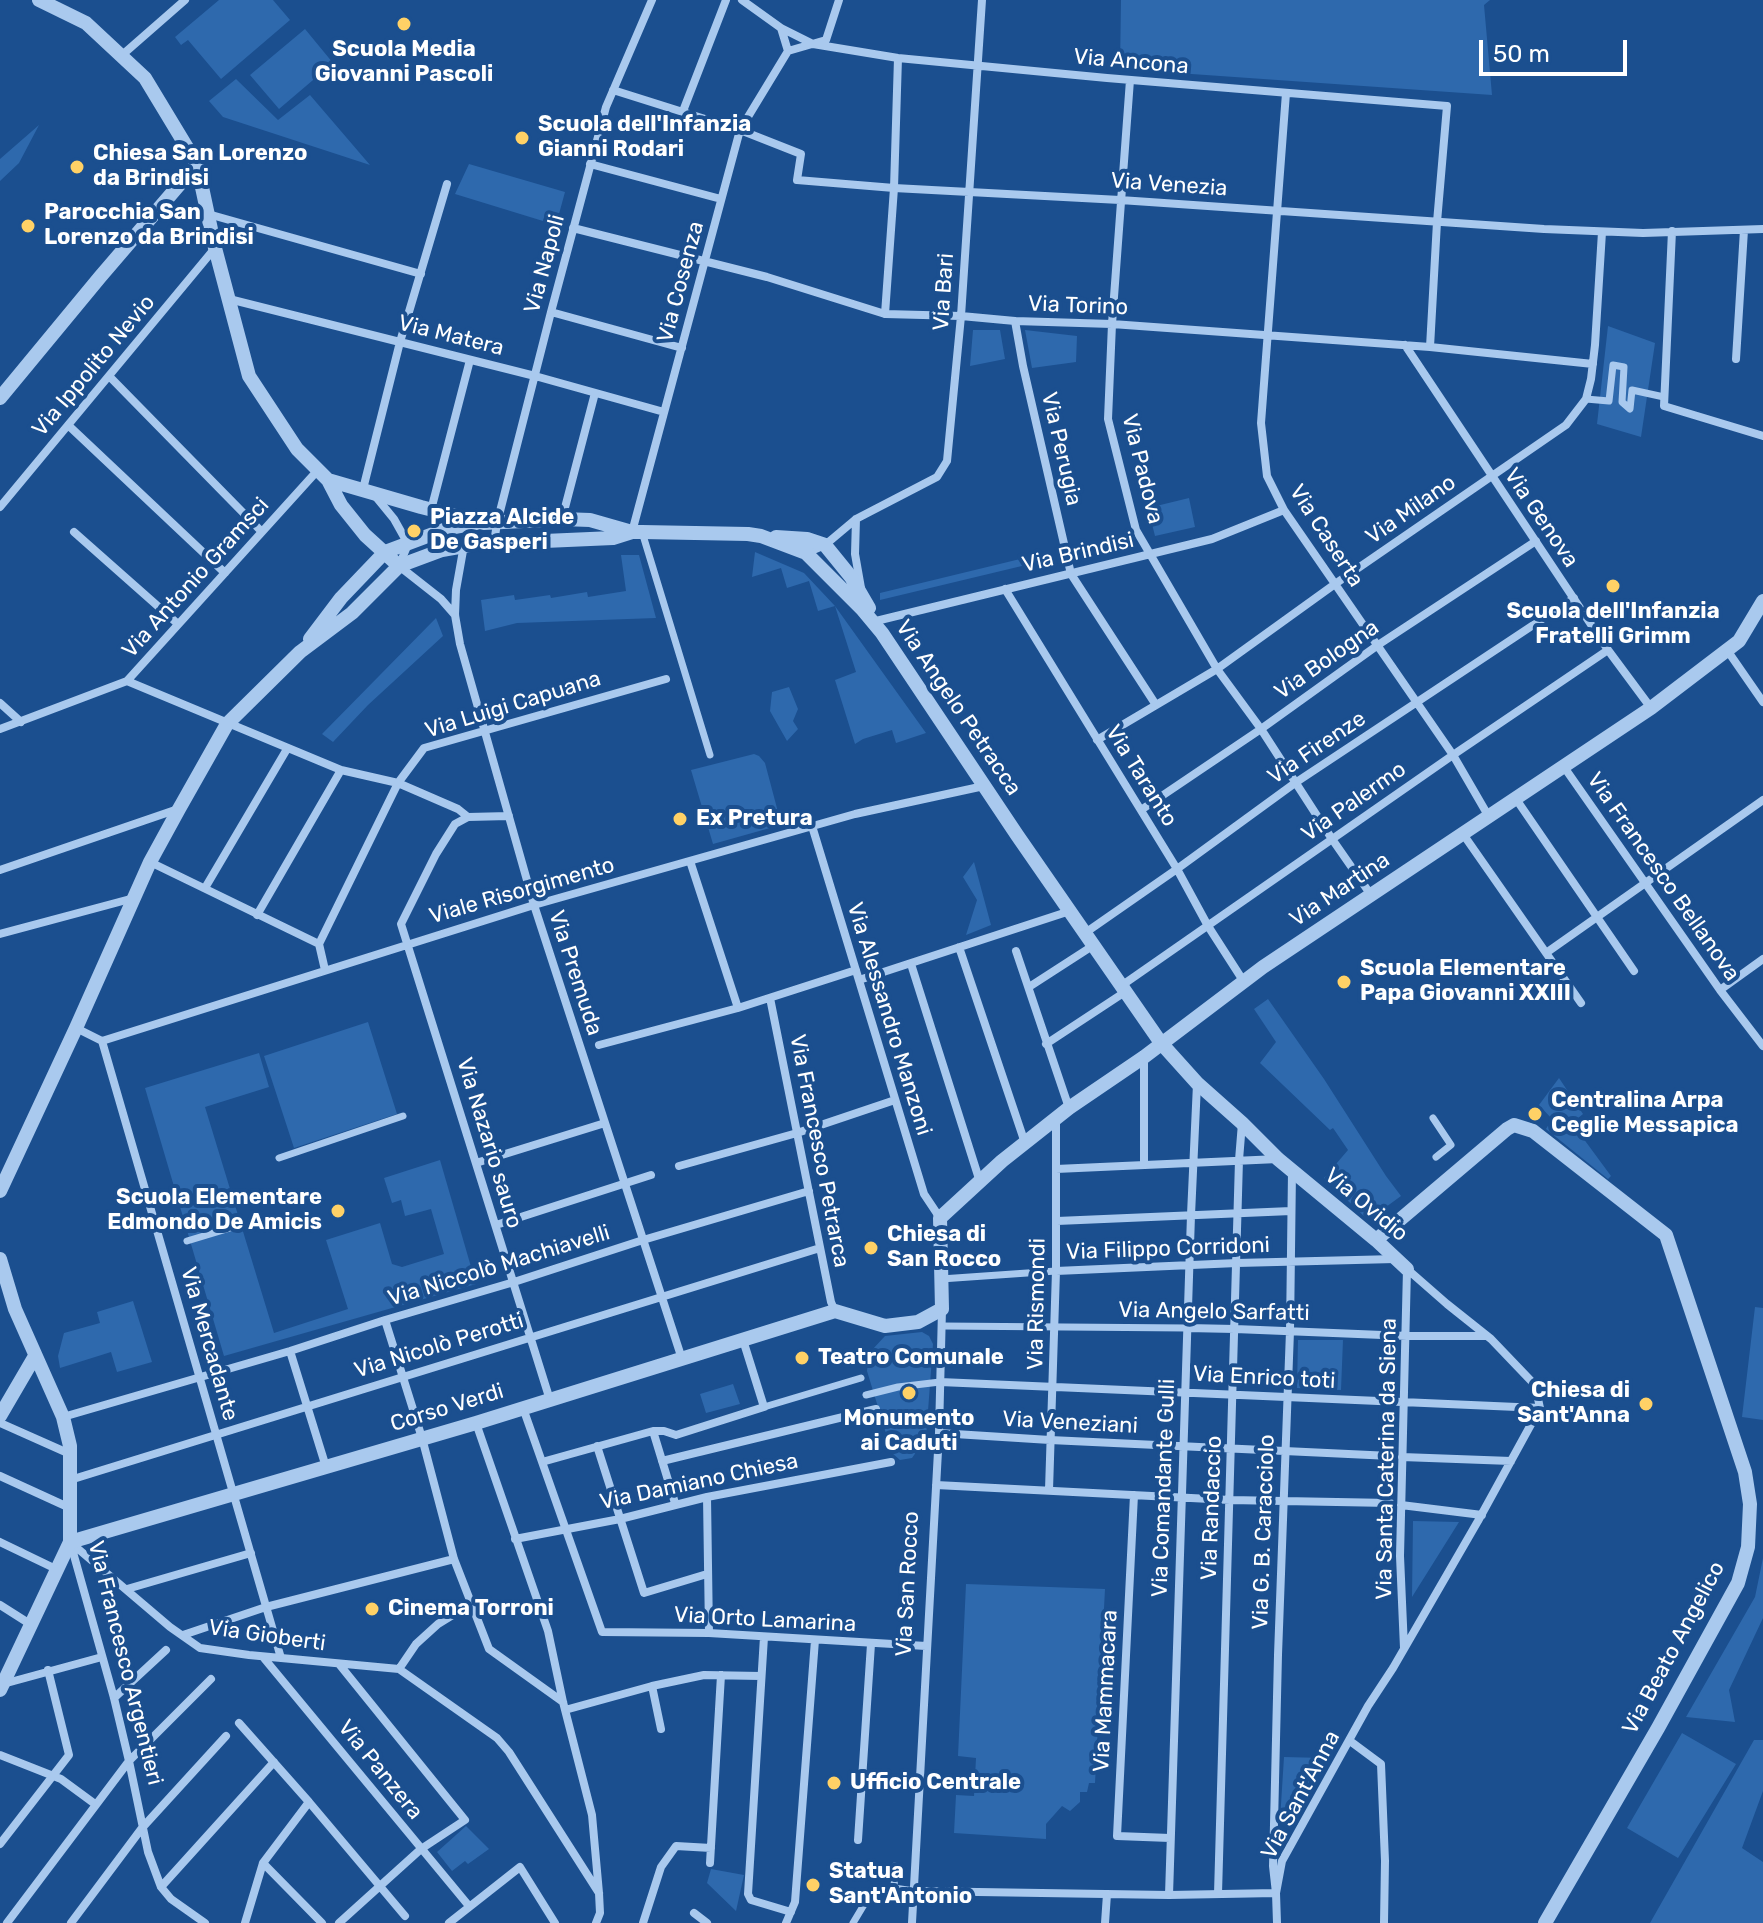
<!DOCTYPE html>
<html>
<head>
<meta charset="utf-8">
<style>
  body { margin:0 }
  #map { position:relative; width:1763px; height:1923px; overflow:hidden; background:#1b4f8f; font-family:Rubik,sans-serif }
  canvas { display:block }
  .scale { position:absolute; left:1479px; top:40px; width:148px; height:36px; box-sizing:border-box; border:4px solid #fff; border-top:0; padding-left:10px; font-size:24px; line-height:28px; white-space:nowrap; color:#fff; -webkit-text-stroke:6px #1b4f8f; paint-order:stroke }
</style>
</head>
<body>
<div id="map">
<canvas width="1763" height="1923"></canvas>
<div class="scale">50 m</div>
</div>
<script>
const ctx = document.querySelector('canvas').getContext('2d');
ctx.lineJoin = 'round';
function fillPath(path, color) { ctx.fillStyle = color; ctx.fill(path, 'evenodd'); }
const poly = rows => new Path2D(rows.map(r => 'M' + r).join(''));
function stroke(path, color, width, dash) { ctx.strokeStyle = color; ctx.lineWidth = width; ctx.lineCap = dash ? 'butt' : 'round'; ctx.setLineDash(dash || []); ctx.stroke(path); }
function label(font, color, halo, rows, align = 'center') {
  ctx.font = font + ' Rubik,sans-serif'; ctx.lineWidth = 8; ctx.setLineDash([]); ctx.textBaseline = 'middle'; ctx.strokeStyle = halo; ctx.fillStyle = color; for (const [text, x, y, turn = 0] of rows) {
    ctx.save(); ctx.translate(x, y); ctx.rotate((+turn || 0) * Math.PI / 180); ctx.textAlign = isNaN(turn) ? turn : align; if (halo) ctx.strokeText(text, 0, 0); ctx.fillText(text, 0, 0); ctx.restore();
  }
}
const green = poly([
  [219,0,273,0,290,20,221,79,188,40,181,45,175,37],
  [1121,0,1490,0,1484,5,1492,95,1120,69],
  [305,29,333,63,279,109,250,75],
  [236,79,278,120,310,95,370,165,223,117,209,101],
  [39,125,19,163,0,181,0,159],
  [469,164,565,192,556,225,455,194],
  [1608,326,1655,343,1641,437,1597,424],
  [973,330,1000,330,1005,359,970,366],
  [1025,330,1077,336,1076,362,1032,368],
  [1189,498,1195,527,1155,536,1148,508],
  [755,552,804,573,835,606,926,733,896,743,892,730,863,739,855,744,835,680,856,672,835,606,818,611,809,581,787,588,781,568,752,577],
  [1049,552,1051,559,880,600,880,593],
  [621,555,639,555,656,618,517,623,485,631,481,600,514,595,515,600,550,595,551,598,587,592,588,597,626,591],
  [436,618,443,636,368,705,333,742,322,734],
  [789,687,798,709,793,721,798,729,787,741,770,711,772,692],
  [754,754,759,756,765,763,778,812,776,821,770,828,713,844,691,770],
  [974,862,991,925,966,935,977,900,963,877],
  [1268,999,1324,1079,1386,1176,1401,1196,1375,1215,1366,1218,1324,1178,1348,1150,1333,1128,1330,1130,1260,1063,1276,1042,1254,1009],
  [368,1022,397,1114,294,1148,264,1056],
  [259,1053,269,1087,205,1107,274,1333,348,1309,326,1240,380,1223,392,1264,402,1267,444,1254,431,1209,405,1216,401,1200,392,1203,384,1178,440,1160,476,1284,224,1356,145,1088],
  [1559,1078,1583,1114,1572,1123,1611,1176,1608,1179,1546,1129,1552,1119,1539,1105],
  [133,1301,152,1362,117,1372,111,1352,60,1368,58,1356,64,1333,100,1323,97,1312],
  [1755,1307,1763,1308,1763,1420,1742,1417],
  [922,1332,929,1336,933,1344,926,1438,912,1458,900,1460,892,1453,867,1371,868,1362,872,1350,885,1336],
  [1298,1340,1343,1340,1341,1390,1297,1388],
  [733,1384,740,1404,706,1413,700,1394],
  [1413,1521,1459,1522,1412,1597],
  [1763,1558,1763,1618,1729,1690,1735,1722,1686,1717,1755,1597],
  [966,1584,1105,1589,1095,1783,1089,1783,1087,1792,1080,1792,1080,1802,1070,1811,1062,1806,1046,1824,1046,1839,954,1833,956,1795,974,1796,976,1758,958,1756],
  [1682,1733,1736,1764,1678,1858,1627,1828],
  [1754,1740,1763,1740,1763,1791,1742,1848,1763,1862,1763,1923,1650,1923],
  [1284,1757,1324,1758,1313,1783,1289,1822,1284,1824,1280,1820],
  [466,1826,489,1849,468,1864,465,1861,452,1871,437,1852],
  [711,1869,744,1875,736,1911,707,1883]
]);
const pedestrian = poly([
  [1586,399,1609,401,1613,365,1624,367,1622,402,1630,409,1632,390,1664,397],
  [642,532,710,755],
  [1433,1118,1451,1145,1436,1157],
  [279,1158,403,1116],
  [187,1241,240,1225],
  [941,1279,1056,1271],
  [942,1326,1187,1328],
  [866,1395,898,1387,940,1382],
  [764,1407,861,1378],
  [894,1888,895,1866],
  [853,1923,865,1903,875,1895,894,1888,914,1891]
]);
const minor = poly([
  [742,0,781,28,813,44,898,58,1107,78,1447,106,1437,222,1430,347],
  [781,28,788,51],
  [788,51,826,40,839,0],
  [121,56,185,0],
  [1130,80,1112,324,1108,419,1136,530,1217,669,1261,729,1332,839,1371,895],
  [613,90,740,130,801,154,797,180,894,188,1120,200,1544,229,1643,233,1763,229],
  [1286,93,1261,423,1267,476,1284,510,1453,755,1489,817],
  [683,111,726,0],
  [590,164,721,199],
  [208,214,421,274],
  [573,228,767,277,885,314,961,316,1015,321,1112,324,1430,347,1593,364],
  [1672,231,1664,406,1763,436],
  [229,299,535,376,664,412],
  [551,312,682,348],
  [885,314,894,188,898,58],
  [1015,321,1023,366,1071,574,1156,705],
  [1405,345,1608,650,1651,708],
  [1736,359,1744,230],
  [109,376,262,532],
  [68,425,225,573],
  [363,489,400,342,447,184],
  [376,497,394,519,408,544,399,566,441,599,455,615],
  [0,507,215,248],
  [431,510,470,360],
  [562,519,595,393],
  [856,519,855,554,861,588],
  [470,525,464,545,456,590,455,615,460,644,534,905,682,1359],
  [74,532,178,624],
  [632,532,740,130,788,51],
  [494,543,497,523,551,312,606,107,652,0],
  [806,553,825,545,856,519,937,477,947,461,961,316,982,0],
  [1005,589,1177,869,1208,926,1244,982],
  [876,621,1212,539,1284,510],
  [1727,650,1763,702],
  [127,681,341,770,398,783,458,809,468,817],
  [0,703,21,722],
  [0,729,127,681,318,470],
  [1097,740,1217,669,1335,584,1566,425,1586,399,1591,379,1595,345,1602,232],
  [1564,767,1720,990,1763,1046],
  [1516,799,1634,971],
  [1141,810,1261,729,1378,645,1536,541],
  [509,816,468,817,455,824,436,854,401,924,550,1400],
  [812,826,924,1194,940,1218],
  [1463,834,1581,1003],
  [690,861,738,1008],
  [150,862,319,944],
  [0,870,178,809],
  [205,888,287,749],
  [257,915,341,770],
  [1085,933,1177,869,1295,783,1574,598],
  [0,934,134,898],
  [959,947,1025,1143],
  [1016,951,1069,1108],
  [1546,953,1763,800],
  [911,964,980,1182],
  [325,970,319,944,398,783,424,748,666,679],
  [859,980,1070,911],
  [1121,986,1453,755,1608,650],
  [1029,987,1094,945],
  [1720,990,1763,959],
  [770,998,831,1302,835,1311],
  [76,1028,102,1041,534,905,855,814,984,786],
  [102,1041,281,1658],
  [1046,1044,1125,992],
  [599,1045,738,1008,856,970],
  [1144,1058,1144,1164],
  [476,1163,605,1123],
  [679,1166,797,1133,895,1100],
  [1056,1169,1278,1159],
  [1057,1221,1291,1211],
  [496,1225,651,1175],
  [1056,1271,1237,1263,1395,1259],
  [385,1320,422,1438,454,1559,489,1649,563,1702],
  [1187,1328,1235,1329,1407,1336,1485,1336],
  [290,1351,326,1467],
  [940,1382,1540,1408],
  [523,1408,602,1632,709,1633,926,1646],
  [63,1417,290,1351,385,1320,514,1282,643,1240,809,1191],
  [0,1423,70,1454],
  [476,1423,548,1631,563,1702,592,1815,599,1893,600,1913,596,1923],
  [653,1431,675,1503],
  [939,1433,1050,1440,1391,1456],
  [597,1446,644,1593,707,1574],
  [1402,1457,1511,1461],
  [662,1461,876,1409],
  [542,1462,653,1431,664,1431,676,1435,764,1407,743,1340],
  [0,1476,70,1508],
  [70,1480,820,1248],
  [936,1485,1230,1500,1390,1503],
  [1049,1490,1056,1271,1056,1120],
  [1134,1495,1117,1836,1170,1838],
  [707,1497,709,1633],
  [1401,1505,1482,1515],
  [515,1539,620,1519,707,1497,891,1462],
  [0,1542,56,1569],
  [70,1542,170,1627,200,1648,249,1655,399,1669,497,1738,509,1752,599,1893],
  [71,1545,114,1698,129,1761,148,1852,161,1887,171,1899,205,1923],
  [127,1589,251,1553],
  [0,1605,30,1624],
  [183,1635,266,1607,454,1559],
  [764,1637,748,1894,751,1900,791,1912],
  [1404,1648,1400,1556,1407,1269],
  [263,1657,469,1906],
  [399,1669,416,1644,438,1624,472,1603],
  [3,1684,102,1657],
  [652,1686,661,1729],
  [114,1698,166,1650],
  [565,1710,652,1686,704,1675,761,1676],
  [239,1723,309,1802,405,1916],
  [1350,1741,1381,1764,1385,1861,1384,1923],
  [0,1755,61,1779,95,1804],
  [858,1840,871,1644],
  [0,1844,69,1755,48,1670],
  [263,1863,322,1923],
  [710,1863,721,1675],
  [161,1887,274,1762],
  [914,1891,1169,1895,1276,1893,1282,1861,1368,1706,1393,1668,1478,1521,1540,1408,1535,1385,1491,1339,1447,1304,1407,1269],
  [1218,1894,1239,1160,1242,1123],
  [1169,1895,1191,1215,1197,1084],
  [694,1913,707,1923],
  [7,1923,129,1761,211,1679],
  [71,1923,142,1828,226,1736],
  [245,1923,263,1863,309,1802],
  [339,1923,421,1849,465,1820,339,1664],
  [449,1923,520,1867,555,1923],
  [643,1923,661,1867,676,1846,711,1848],
  [786,1923,795,1902,815,1640],
  [912,1923,939,1433,942,1309],
  [1105,1923,1107,1894],
  [1277,1923,1276,1893,1273,1866,1278,1655,1290,1331,1292,1171]
]);
const tertiary = poly([
  [39,0,86,23,145,78,197,164,215,248,249,376,297,449,328,480,341,505,365,535,399,566],
  [0,398,100,277,197,164],
  [328,480,421,507,484,523,562,519,590,520,632,532],
  [776,537,807,539,825,545,851,577,869,608],
  [310,639,341,598,385,552,449,528,476,523],
  [0,1191,76,1028,150,862,179,809,227,724,300,652,352,613,399,566,442,550,476,544,613,538,632,532,642,532,748,534,761,536,806,553,862,609,882,633,1017,835,1161,1043,1197,1083,1242,1123,1278,1159,1376,1240,1407,1269],
  [1376,1240,1507,1129,1514,1125,1533,1131,1666,1235,1745,1472,1750,1504,1748,1547,1738,1583,1658,1728,1545,1923],
  [0,1259,15,1309,63,1417,70,1446,70,1542,0,1690],
  [0,1416,35,1356],
  [70,1542,476,1423,835,1311,885,1326,918,1322,942,1309,940,1218,1002,1161,1069,1108,1144,1057,1263,967,1651,708,1739,641,1763,601]
]);
const markers = [
  [404,24,8,"#ffd166"],
  [522,138,8,"#ffd166"],
  [77,167,8,"#ffd166"],
  [28,226,8,"#ffd166"],
  [414,531,8,"#ffd166"],
  [1613,586,8,"#ffd166"],
  [680,819,8,"#ffd166"],
  [1344,982,8,"#ffd166"],
  [1535,1114,8,"#ffd166"],
  [338,1211,8,"#ffd166"],
  [871,1248,8,"#ffd166"],
  [802,1358,8,"#ffd166"],
  [909,1393,8,"#ffd166"],
  [1646,1404,8,"#ffd166"],
  [372,1609,8,"#ffd166"],
  [834,1783,8,"#ffd166"],
  [813,1885,8,"#ffd166"]
];
const poiNames = [
  ["Scuola Media",404,50,"center"],
  ["Giovanni Pascoli",404,75,"center"],
  ["Scuola dell'Infanzia",538,125],
  ["Gianni Rodari",538,150],
  ["Chiesa San Lorenzo",93,154],
  ["da Brindisi",93,179],
  ["Parocchia San",44,213],
  ["Lorenzo da Brindisi",44,238],
  ["Piazza Alcide",430,518],
  ["De Gasperi",430,543],
  ["Scuola dell'Infanzia",1613,612,"center"],
  ["Fratelli Grimm",1613,637,"center"],
  ["Ex Pretura",696,819],
  ["Scuola Elementare",1360,969],
  ["Papa Giovanni XXIII",1360,994],
  ["Centralina Arpa",1551,1101],
  ["Ceglie Messapica",1551,1126],
  ["Scuola Elementare",322,1198,"right"],
  ["Edmondo De Amicis",322,1223,"right"],
  ["Chiesa di",887,1235],
  ["San Rocco",887,1260],
  ["Teatro Comunale",818,1358],
  ["Chiesa di",1630,1391,"right"],
  ["Sant'Anna",1630,1416,"right"],
  ["Monumento",909,1419,"center"],
  ["ai Caduti",909,1444,"center"],
  ["Cinema Torroni",388,1609],
  ["Ufficio Centrale",850,1783],
  ["Statua",829,1872],
  ["Sant'Antonio",829,1897]
];
const streetNames = [
  ["Via Ancona",1131,62,5],
  ["Via Venezia",1169,185,4],
  ["Via Napoli",545,264,-75],
  ["Via Cosenza",681,282,-75],
  ["Via Bari",944,292,-86],
  ["Via Torino",1078,306,2],
  ["Via Matera",451,336,14],
  ["Via Ippolito Nevio",94,366,-50],
  ["Via Perugia",1061,449,77],
  ["Via Padova",1142,469,76],
  ["Via Milano",1411,510,-35],
  ["Via Genova",1541,518,56],
  ["Via Caserta",1326,536,57],
  ["Via Brindisi",1078,553,-13],
  ["Via Antonio Gramsci",196,578,-48],
  ["Via Bologna",1327,660,-35],
  ["Via Luigi Capuana",513,705,-17],
  ["Via Angelo Petracca",958,708,56],
  ["Via Firenze",1317,748,-34],
  ["Via Taranto",1141,776,58],
  ["Via Palermo",1354,802,-35],
  ["Via Francesco Bellanova",1663,877,55],
  ["Via Martina",1340,890,-34],
  ["Viale Risorgimento",522,891,-16],
  ["Via Premuda",575,973,72],
  ["Via Alessandro Manzoni",889,1019,73],
  ["Via Nazario sauro",489,1143,73],
  ["Via Francesco Petrarca",819,1151,79],
  ["Via Ovidio",1366,1205,40],
  ["Via Filippo Corridoni",1168,1249,-2],
  ["Via Niccolò Machiavelli",499,1266,-17],
  ["Via Rismondi",1037,1304,-89],
  ["Via Angelo Sarfatti",1214,1312,1],
  ["Via Mercadante",209,1344,74],
  ["Via Nicolò Perotti",439,1346,-17],
  ["Via Enrico toti",1264,1378,3],
  ["Corso Verdi",447,1408,-17],
  ["Via Veneziani",1070,1423,3],
  ["Via Santa Caterina da Siena",1387,1459,-89],
  ["Via Damiano Chiesa",699,1482,-12],
  ["Via Comandante Gulli",1164,1488,-88],
  ["Via Randaccio",1212,1508,-88],
  ["Via G. B. Caracciolo",1264,1532,-88],
  ["Via San Rocco",908,1584,-87],
  ["Via Orto Lamarina",765,1620,3],
  ["Via Gioberti",267,1636,8],
  ["Via Beato Angelico",1674,1648,-62],
  ["Via Francesco Argentieri",125,1663,76],
  ["Via Mammacara",1106,1691,-87],
  ["Via Panzera",380,1770,51],
  ["Via Sant'Anna",1301,1795,-62]
];
fillPath(green, '#2e69ad');
stroke(pedestrian, '#a9c9ee', 7);
stroke(minor, '#a9c9ee', 8);
stroke(tertiary, '#a9c9ee', 14);
for (const [x, y, r, color] of markers) { const dot = new Path2D(); dot.arc(x, y, r, 0, 2 * Math.PI); ctx.fillStyle = color; ctx.fill(dot); stroke(dot, '#1b4f8f', 3); }
label('bold 22px', '#fff', '#1b4f8f', poiNames, 'left');
label('22px', '#fff', '#1b4f8f', streetNames);
</script>
</body>
</html>
